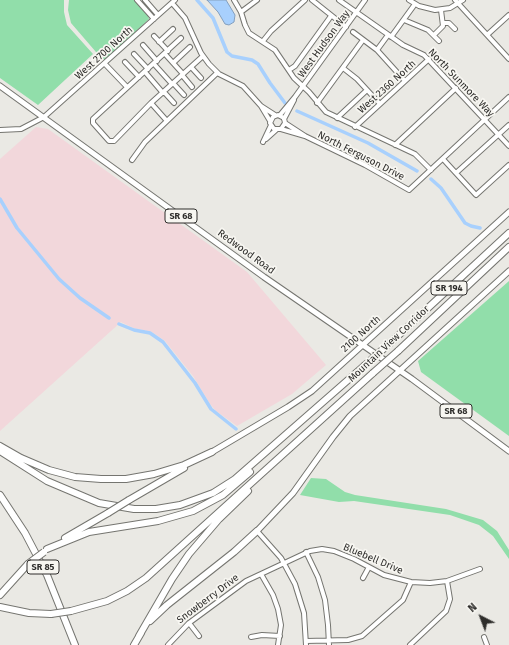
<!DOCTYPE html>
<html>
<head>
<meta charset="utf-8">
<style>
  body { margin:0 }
  #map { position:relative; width:509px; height:645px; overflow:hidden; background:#eae9e4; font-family:"Fira Sans",sans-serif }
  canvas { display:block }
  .north { position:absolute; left:461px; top:597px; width:40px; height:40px; -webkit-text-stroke:3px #f7f6f1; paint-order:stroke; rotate:318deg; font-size:11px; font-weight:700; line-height:16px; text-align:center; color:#2e2d2b }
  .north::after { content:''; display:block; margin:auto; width:14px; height:18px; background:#2e2d2b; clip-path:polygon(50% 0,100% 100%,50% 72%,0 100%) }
</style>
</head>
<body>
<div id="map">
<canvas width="509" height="645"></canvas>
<div class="north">N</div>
</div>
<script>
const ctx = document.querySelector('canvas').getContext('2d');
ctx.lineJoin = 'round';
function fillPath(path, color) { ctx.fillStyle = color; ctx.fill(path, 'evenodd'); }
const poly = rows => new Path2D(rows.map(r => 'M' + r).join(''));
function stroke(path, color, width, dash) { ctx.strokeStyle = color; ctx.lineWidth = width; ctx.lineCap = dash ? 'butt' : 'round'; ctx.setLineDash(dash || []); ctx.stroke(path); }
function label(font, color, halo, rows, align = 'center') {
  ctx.font = font + ' "Fira Sans",sans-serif'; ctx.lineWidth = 3.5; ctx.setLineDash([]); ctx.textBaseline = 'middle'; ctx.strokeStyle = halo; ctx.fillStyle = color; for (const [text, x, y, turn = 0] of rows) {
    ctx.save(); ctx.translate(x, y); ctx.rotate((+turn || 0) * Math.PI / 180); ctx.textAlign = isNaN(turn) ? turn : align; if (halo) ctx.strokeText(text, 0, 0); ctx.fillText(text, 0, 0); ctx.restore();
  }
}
const industrial = poly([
  [36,127,48,129,247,272,326,365,292,394,237,426,216,411,210,404,193,376,165,341,152,332,133,328,121,322,0,431,0,159]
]);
const green = poly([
  [0,0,64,0,64,12,67,25,93,54,38,105,0,78],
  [69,0,135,0,148,15,149,19,106,60,102,59,71,23,68,10],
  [509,281,509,436,421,372,418,361],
  [311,478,326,479,345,492,355,495,446,509,483,520,497,531,509,550,509,559,493,536,479,525,450,515,354,501,339,502,300,495]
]);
const water = poly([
  [207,0,226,0,235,15,234,22,229,25,225,24,218,12,207,0]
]);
const canal = poly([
  [197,0,213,18,227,52,232,56,252,60,258,64,270,83,285,103],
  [297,111,368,143,417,171],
  [431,179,441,188,465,223,471,226,480,228],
  [0,199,17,228,59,279,80,298,109,318],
  [119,324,134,330,150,333,163,342,195,383,211,409,236,429]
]);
const minor = poly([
  [137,0,154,19],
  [145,0,158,15],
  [234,0,241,12,245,25,249,33,275,50,294,78,309,92,326,112,415,154,431,170],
  [312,0,346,27],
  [339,0,403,45,424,55,509,146],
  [409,0,419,6,435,10,450,8,463,0],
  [455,0,509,59],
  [172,3,185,18,201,53,209,64,219,74,243,86,261,106,275,115],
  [241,12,257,0],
  [404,20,428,30,439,41],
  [443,23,449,23,455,29],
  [353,32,377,50,405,81],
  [434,35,443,26,441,10],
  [487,35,509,15],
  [154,36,168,51],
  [391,37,415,4],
  [181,38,93,119,93,123,109,141,114,141,151,103,203,56],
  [263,41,271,31,305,0],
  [159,42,173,29],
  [143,45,157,61],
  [377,50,388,35],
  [134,54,148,69],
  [165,54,183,74],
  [125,62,139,77],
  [173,63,190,47],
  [105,64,127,87],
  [154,64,172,84],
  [191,67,201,78],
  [343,68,357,79,380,104],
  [289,70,295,66,331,16],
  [145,72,163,93],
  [182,75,192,87],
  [173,83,184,95],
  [164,92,174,103],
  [151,103,167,121],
  [317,103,363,40],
  [261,106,270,121],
  [280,115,295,97,365,0],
  [337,118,367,90],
  [284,119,294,100],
  [285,123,305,136,365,165,409,190,509,97],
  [355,127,429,59],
  [281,129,285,123,284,118,278,115,273,117,270,123,274,129,281,129,305,136],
  [0,130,21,129,44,117,175,0],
  [266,139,276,130],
  [263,142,271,125],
  [395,145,456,88],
  [443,159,476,195,509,165],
  [132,160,145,142,217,73],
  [456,173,509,125],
  [257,531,281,558,295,584,304,613,306,645],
  [306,552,318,577,325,600,328,625,329,645],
  [261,574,273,595,278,609,281,625,278,645],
  [363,578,369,567],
  [189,623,199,636],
  [251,637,262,635,280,636],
  [484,637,487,645],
  [306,641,348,640,362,636,403,600,411,582],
  [168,645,189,623,246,581,310,551,322,549,334,551,354,559,384,575,411,582,430,583,447,581,480,569],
  [410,645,446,611,450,599,447,581]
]);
const major = poly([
  [0,86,264,277,412,379,509,451],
  [212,452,288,407,312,391,509,212],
  [257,531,293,493,333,437,350,416,509,271]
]);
const highway = poly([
  [389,344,509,233],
  [398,351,509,247],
  [0,446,21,458,49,470,75,477,101,479,126,479,154,474,184,465,212,452],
  [0,451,47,481,99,503,134,509,156,509,180,505,213,493,235,479,364,366],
  [0,495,25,533,47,575,75,645],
  [129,500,184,468],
  [65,538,108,513],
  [47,549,89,532,158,521,193,511,223,495,250,472],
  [0,595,28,564],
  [0,607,29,613,51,614],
  [71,611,107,601,127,591,146,578,373,373],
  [150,621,167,605,234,552,257,531],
  [139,636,172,579,189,554,219,519,248,491],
  [134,645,141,633]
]);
const highwayBridge = poly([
  [364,366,389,344],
  [373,373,398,351],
  [108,513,129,500],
  [28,564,44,552],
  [51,614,71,611]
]);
const shields = [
  [181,216,32],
  [449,288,36],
  [456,411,32],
  [43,567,32]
];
const shieldNames = [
  ["SR 68",181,216],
  ["SR 194",449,288],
  ["SR 68",456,411],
  ["SR 85",43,567]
];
const streetNames = [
  ["West Hudson Way",324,44,-54],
  ["West 2700 North",104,53,-42],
  ["North Sunmore Way",461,83,46],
  ["West 2360 North",387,87,-42],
  ["North Ferguson Drive",361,156,27],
  ["Redwood Road",246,252,36],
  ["2100 North",361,334,-42],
  ["Mountain View Corridor",389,344,-43],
  ["Bluebell Drive",373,559,23],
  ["Snowberry Drive",208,599,-37]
];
fillPath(industrial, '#f2d7db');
fillPath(green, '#91deaa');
fillPath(water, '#a8d0fd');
stroke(water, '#839fbe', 1);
stroke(canal, '#a8d0fd', 3.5);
stroke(minor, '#757570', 6);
stroke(major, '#757570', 7);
stroke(highway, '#757570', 8);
stroke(minor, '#fff', 4);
stroke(major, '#fff', 5);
stroke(highway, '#fff', 6);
stroke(highwayBridge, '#757570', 8, []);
stroke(highwayBridge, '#fff', 6);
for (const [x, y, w] of shields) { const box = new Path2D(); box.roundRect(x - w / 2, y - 7, w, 14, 3); ctx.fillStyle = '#f7f6f1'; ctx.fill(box); stroke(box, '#2e2d2b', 1); }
label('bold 9px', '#2e2d2b', null, shieldNames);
label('10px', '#2e2d2b', '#f7f6f1', streetNames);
</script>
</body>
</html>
